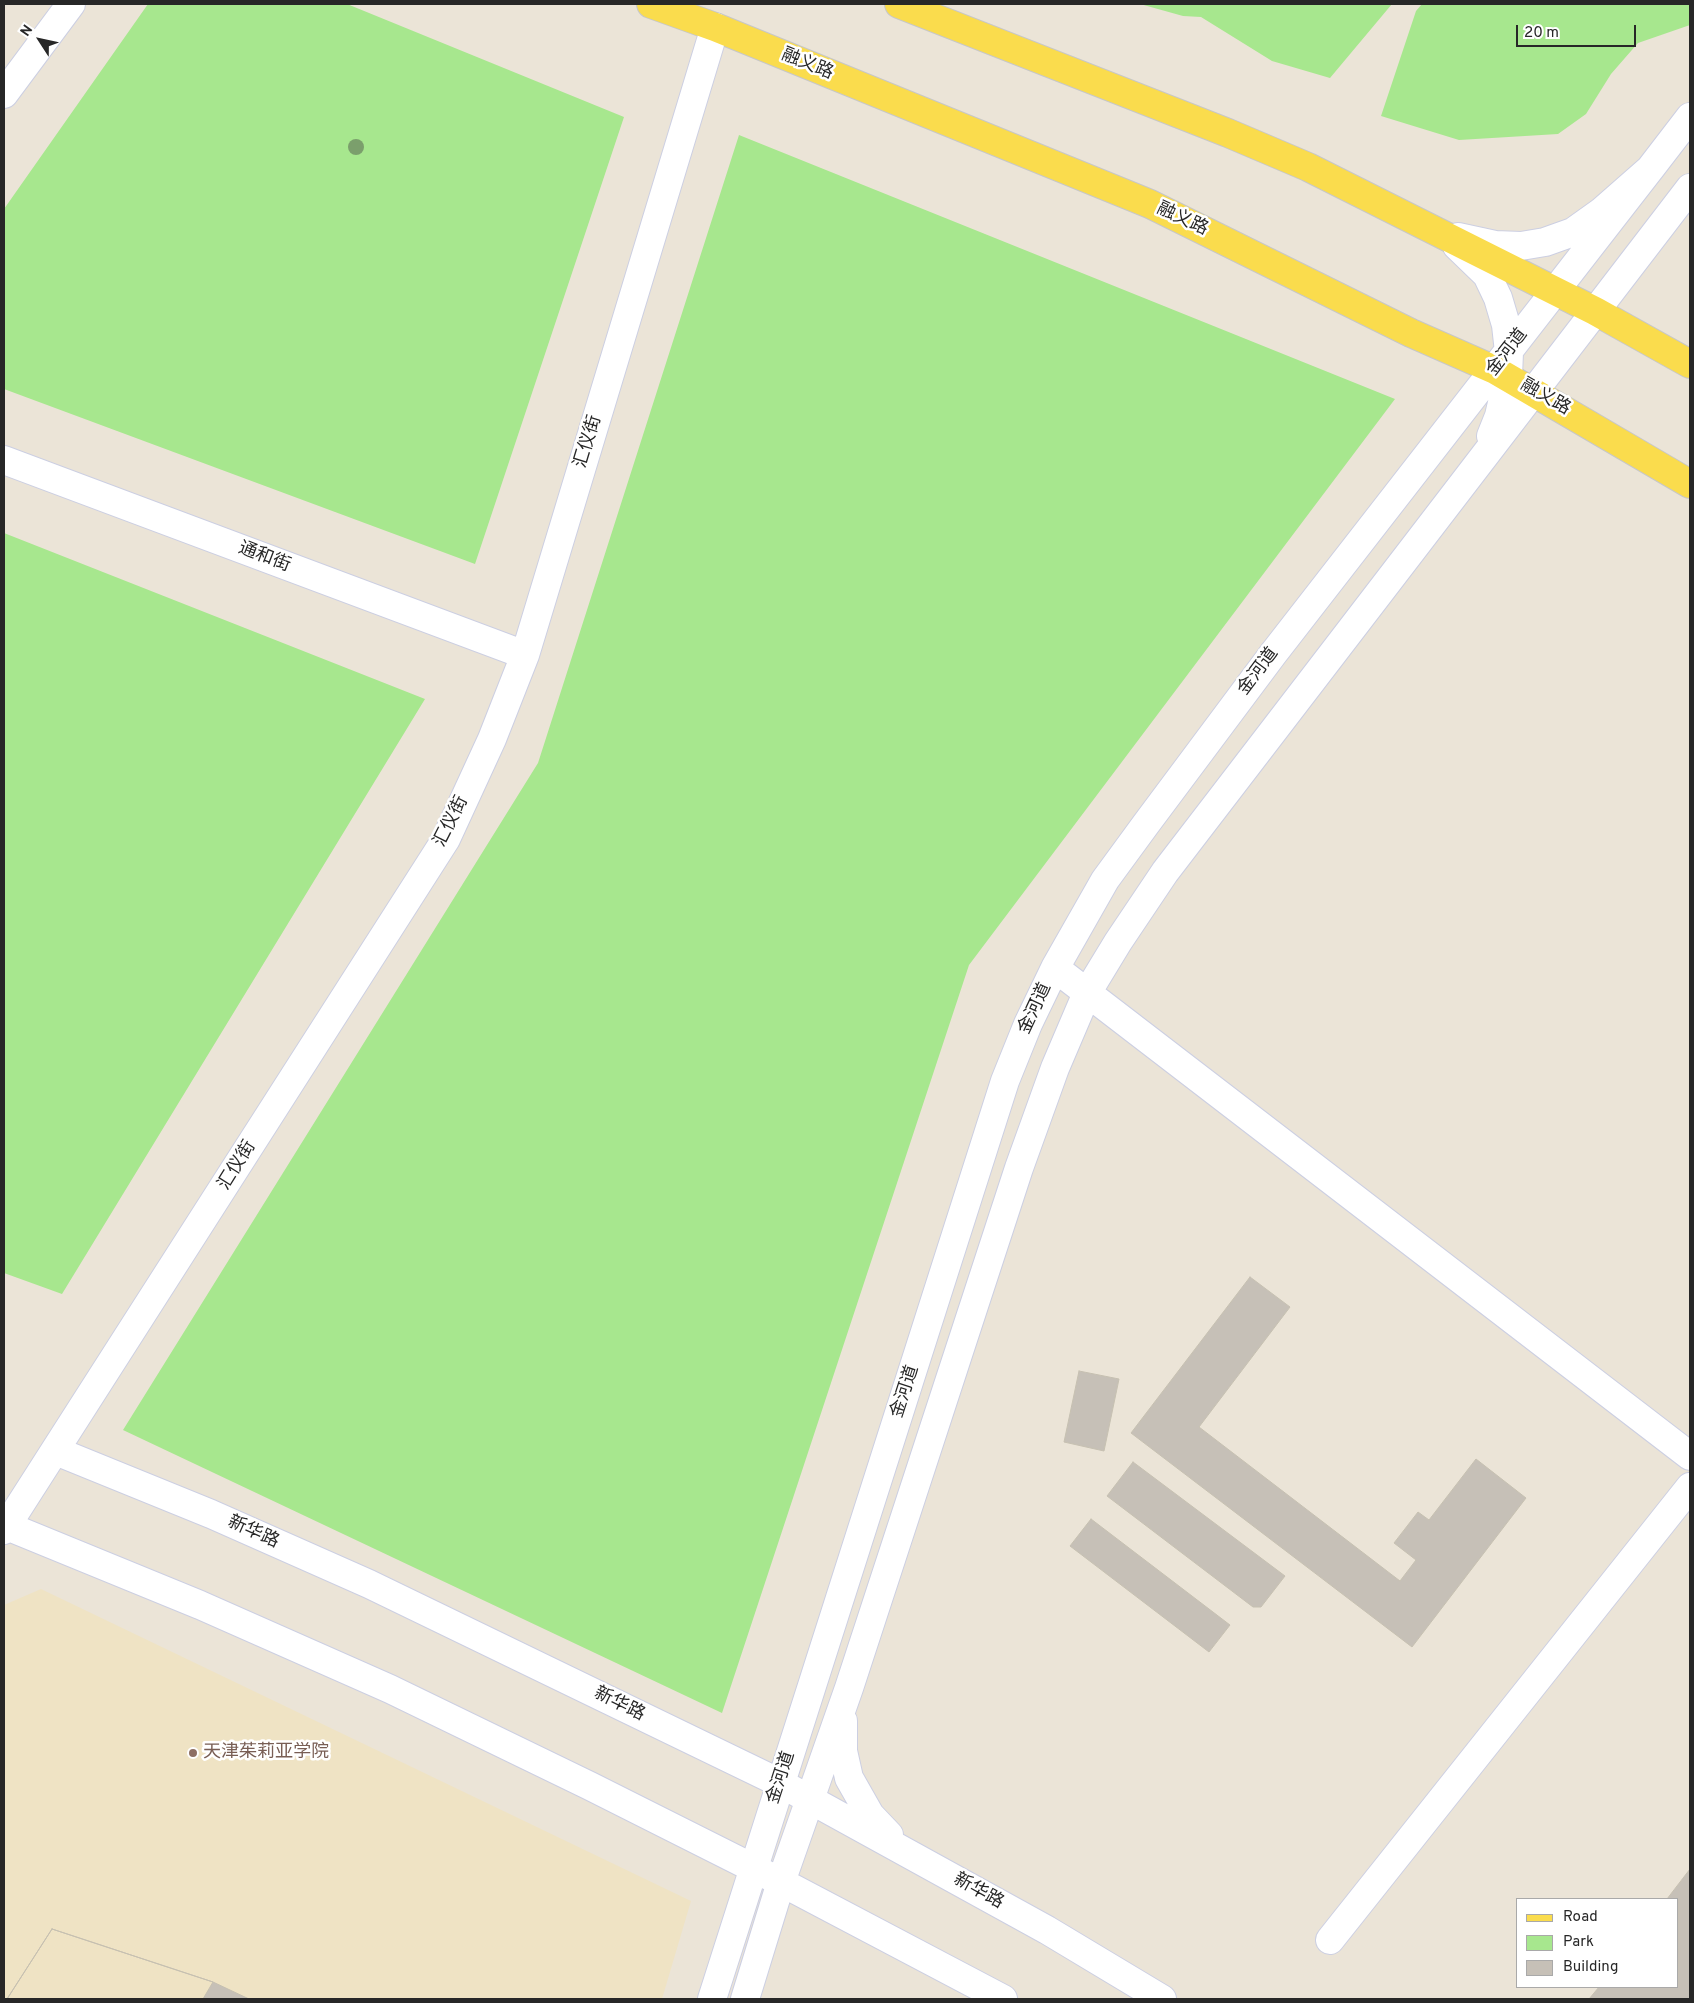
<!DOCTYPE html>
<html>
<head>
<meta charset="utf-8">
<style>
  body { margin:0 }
  #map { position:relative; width:1694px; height:2003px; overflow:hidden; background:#ebe4d7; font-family:Overpass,sans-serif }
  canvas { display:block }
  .frame { position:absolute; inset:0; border:5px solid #272727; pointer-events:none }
  .legend { position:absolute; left:1516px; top:1898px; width:162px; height:90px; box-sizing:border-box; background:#fff; border:1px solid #a9a9a9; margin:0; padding:6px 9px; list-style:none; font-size:15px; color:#272727 }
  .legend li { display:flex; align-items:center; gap:10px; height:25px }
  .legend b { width:25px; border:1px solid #a9a9a9 }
  .north { position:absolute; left:15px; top:15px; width:50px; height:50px; -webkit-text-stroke:4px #fff; paint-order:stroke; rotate:305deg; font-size:14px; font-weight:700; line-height:20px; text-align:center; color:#272727 }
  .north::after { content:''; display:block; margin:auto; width:18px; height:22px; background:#272727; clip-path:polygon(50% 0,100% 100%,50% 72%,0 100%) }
  .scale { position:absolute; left:1516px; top:25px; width:120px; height:22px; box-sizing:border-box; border:2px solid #272727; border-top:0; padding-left:6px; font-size:15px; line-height:18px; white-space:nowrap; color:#272727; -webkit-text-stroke:4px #fff; paint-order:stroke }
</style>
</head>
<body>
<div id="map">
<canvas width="1694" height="2003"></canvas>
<div class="frame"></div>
<ul class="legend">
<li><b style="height:6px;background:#fadc4d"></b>Road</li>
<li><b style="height:14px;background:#a7e78e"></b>Park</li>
<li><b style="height:14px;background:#c6c0b7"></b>Building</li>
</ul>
<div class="north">N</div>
<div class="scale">20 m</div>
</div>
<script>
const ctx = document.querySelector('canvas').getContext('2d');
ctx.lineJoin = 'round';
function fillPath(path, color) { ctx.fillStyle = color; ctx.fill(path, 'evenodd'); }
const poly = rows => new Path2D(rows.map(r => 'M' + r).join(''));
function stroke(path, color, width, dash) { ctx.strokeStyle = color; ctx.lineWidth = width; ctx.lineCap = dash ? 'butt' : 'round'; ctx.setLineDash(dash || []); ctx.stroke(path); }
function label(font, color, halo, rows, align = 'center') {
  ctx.font = font + ' Overpass,"Noto Sans SC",sans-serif'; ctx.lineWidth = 5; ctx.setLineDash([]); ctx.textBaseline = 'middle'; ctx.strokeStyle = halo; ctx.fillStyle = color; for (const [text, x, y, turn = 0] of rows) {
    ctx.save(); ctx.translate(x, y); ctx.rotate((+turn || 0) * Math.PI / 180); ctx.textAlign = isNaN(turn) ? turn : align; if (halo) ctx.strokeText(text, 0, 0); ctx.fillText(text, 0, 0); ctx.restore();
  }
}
const education = poly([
  [41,1589,691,1901,662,1999,4,1999,4,1605]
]);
const green = poly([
  [148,4,347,4,624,117,475,564,4,389,4,209],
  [1140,4,1392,4,1330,78,1272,61,1201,17,1183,16],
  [1422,4,1690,4,1690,25,1638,43,1611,74,1586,114,1558,134,1459,140,1381,116,1416,11],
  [739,135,1395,399,969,965,722,1713,123,1430,538,763],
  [4,533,425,699,62,1294,4,1273]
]);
const building = poly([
  [1250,1277,1290,1307,1199,1427,1400,1581,1416,1560,1394,1543,1418,1512,1429,1520,1476,1459,1526,1498,1412,1647,1131,1433,1250,1277],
  [1079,1371,1119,1379,1104,1451,1064,1442,1079,1371],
  [1133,1462,1285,1576,1261,1607,1253,1607,1107,1496,1133,1462],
  [1091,1519,1230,1625,1209,1652,1070,1546,1091,1519],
  [1690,1869,1690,1999,1589,1999,1599,1987,1678,1987,1678,1899,1667,1899,1690,1869],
  [52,1929,213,1982,203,1999,7,1999,52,1929],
  [52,1929,213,1982,249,1999,7,1999,52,1929]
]);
const minor = poly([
  [4,94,71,4],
  [1458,237,1495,245,1521,246,1545,242,1573,232,1601,212,1650,169,1690,117],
  [1457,246,1487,275,1498,298,1506,325,1509,352,1508,377,1499,416,1491,436],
  [4,460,525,655],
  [1055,968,1690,1456],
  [56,1451,211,1514,369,1584,780,1783,1047,1930,1162,1999],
  [7,1526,200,1605,390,1689,590,1786,781,1882,1003,1999],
  [4,1530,446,839,492,739,525,655,715,27],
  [843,1721,843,1751,849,1778,870,1815,889,1835],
  [1330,1940,1690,1487],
  [712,1999,1005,1081,1028,1024,1055,968,1105,880,1146,824,1273,654,1650,169],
  [745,1999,781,1882,849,1688,1019,1168,1055,1068,1087,993,1118,942,1165,872,1690,188]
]);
const major = poly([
  [651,4,715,27,1150,204,1411,333,1495,370,1690,484],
  [899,4,1228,133,1308,167,1595,311,1690,364]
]);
const trees = [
  [356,147]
];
const markers = [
  [193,1753,5,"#8d6e63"]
];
const streetNames = [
  ["融义路",807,65,22],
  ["融义路",1182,220,25],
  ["金河道",1508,353,-52],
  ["融义路",1545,398,30],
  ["汇仪街",589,442,-73],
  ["通和街",264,558,21],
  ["金河道",1259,672,-53],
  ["汇仪街",452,822,-63],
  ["金河道",1036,1009,-65],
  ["汇仪街",238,1166,-58],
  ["金河道",906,1392,-72],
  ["新华路",253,1533,24],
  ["新华路",619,1705,26],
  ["金河道",782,1778,-72],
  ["新华路",978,1892,29]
];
const educationNames = [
  ["天津茱莉亚学院",203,1753]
];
fillPath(education, '#efe3c4');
fillPath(green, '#a7e78e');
fillPath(building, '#c6c0b7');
stroke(building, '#c6c0b1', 1);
stroke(minor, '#cccfe2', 30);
stroke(major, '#c7c7c7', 30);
stroke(minor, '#fff', 28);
stroke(major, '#fadc4d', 28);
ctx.fillStyle = '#7b9f6c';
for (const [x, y] of trees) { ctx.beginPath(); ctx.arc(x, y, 8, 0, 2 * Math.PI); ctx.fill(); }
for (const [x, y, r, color] of markers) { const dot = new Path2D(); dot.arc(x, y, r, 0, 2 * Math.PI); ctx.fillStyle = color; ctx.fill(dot); stroke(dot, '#fff', 2); }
label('18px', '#272727', '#fff', streetNames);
label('18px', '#785e54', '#fff', educationNames, 'left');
</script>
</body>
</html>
